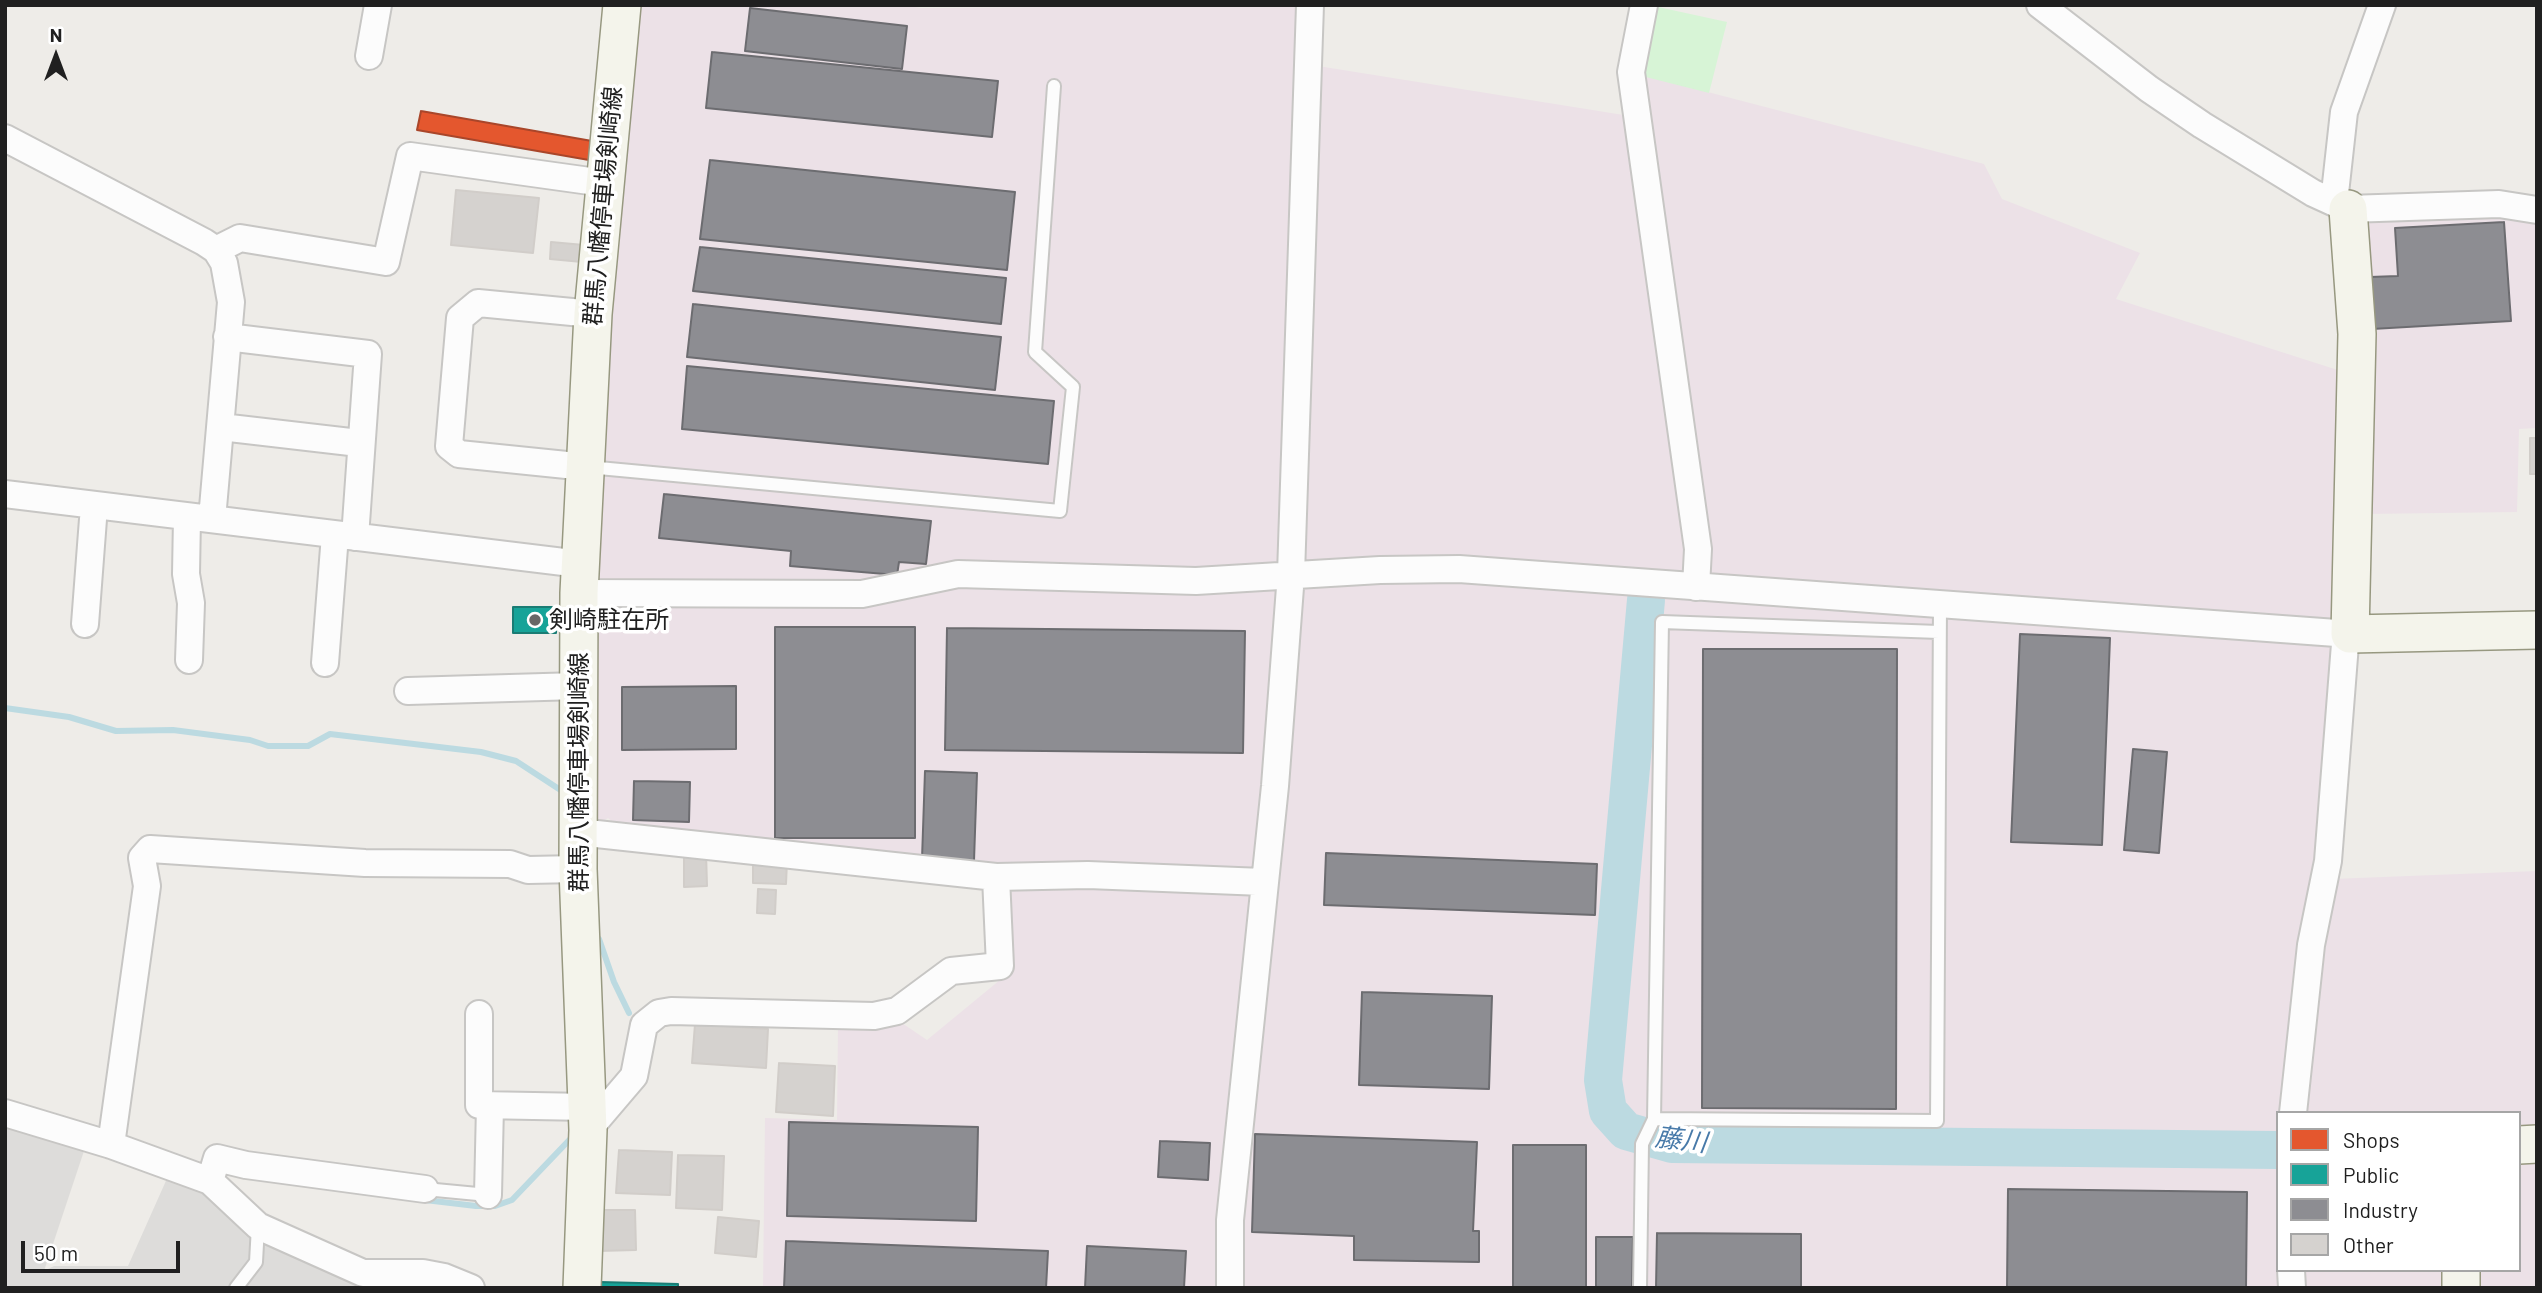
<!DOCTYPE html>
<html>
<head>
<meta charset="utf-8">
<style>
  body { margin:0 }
  #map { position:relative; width:2542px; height:1293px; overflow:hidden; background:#eeece8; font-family:Barlow,sans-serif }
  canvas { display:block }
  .frame { position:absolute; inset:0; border:7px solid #202020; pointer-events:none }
  .legend { position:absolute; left:2276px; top:1111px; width:245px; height:161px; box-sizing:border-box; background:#fff; border:2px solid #a6a6a6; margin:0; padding:9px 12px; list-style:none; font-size:21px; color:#202020 }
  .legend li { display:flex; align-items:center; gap:14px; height:35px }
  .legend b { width:35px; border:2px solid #a6a6a6 }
  .north { position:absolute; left:21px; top:21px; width:70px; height:70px; -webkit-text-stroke:5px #fff; paint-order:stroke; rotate:0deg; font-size:19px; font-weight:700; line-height:28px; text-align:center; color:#202020 }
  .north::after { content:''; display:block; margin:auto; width:24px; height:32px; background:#202020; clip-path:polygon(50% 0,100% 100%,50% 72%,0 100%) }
  .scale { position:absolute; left:21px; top:1241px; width:159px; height:32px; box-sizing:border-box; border:4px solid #202020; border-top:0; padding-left:9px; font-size:21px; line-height:24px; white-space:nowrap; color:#202020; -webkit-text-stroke:5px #fff; paint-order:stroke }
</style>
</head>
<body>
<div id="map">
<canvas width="2542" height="1293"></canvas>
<div class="frame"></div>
<ul class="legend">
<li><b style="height:19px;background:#e4572e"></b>Shops</li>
<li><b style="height:19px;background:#17a398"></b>Public</li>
<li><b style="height:19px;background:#8d8d92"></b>Industry</li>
<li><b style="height:19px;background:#d5d2cf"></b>Other</li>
</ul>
<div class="north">N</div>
<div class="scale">50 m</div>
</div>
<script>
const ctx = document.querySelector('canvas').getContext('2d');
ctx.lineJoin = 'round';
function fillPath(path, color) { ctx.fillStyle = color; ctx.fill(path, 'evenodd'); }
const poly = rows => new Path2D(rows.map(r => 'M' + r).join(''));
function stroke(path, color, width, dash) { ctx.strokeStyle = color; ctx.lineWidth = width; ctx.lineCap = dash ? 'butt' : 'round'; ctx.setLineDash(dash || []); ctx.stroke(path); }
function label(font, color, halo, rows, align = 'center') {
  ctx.font = font + ' Barlow,"Noto Sans JP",sans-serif'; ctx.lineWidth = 7; ctx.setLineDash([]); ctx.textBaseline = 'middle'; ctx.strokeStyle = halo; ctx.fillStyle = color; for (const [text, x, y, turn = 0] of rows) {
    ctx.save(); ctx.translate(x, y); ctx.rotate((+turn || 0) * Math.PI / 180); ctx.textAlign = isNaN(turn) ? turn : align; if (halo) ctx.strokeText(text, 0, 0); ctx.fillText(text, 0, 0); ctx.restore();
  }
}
const residential = poly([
  [5,1119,86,1145,44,1271,54,1266,128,1266,169,1174,207,1192,251,1231,448,1288,5,1288]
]);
const industrial = poly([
  [636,5,903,5,921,8,1296,5,1318,66,1636,117,1631,72,1984,164,2002,199,2140,253,2116,299,2347,373,2323,859,2282,1113,2278,1113,2278,1270,2281,1270,2282,1288,763,1288,765,1118,837,1120,838,1026,893,1017,927,1040,1006,975,1005,884,625,832,608,818,598,824,594,822,593,613,611,314],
  [2506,214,2537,221,2537,428,2519,429,2517,512,2365,514,2363,230,2372,220],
  [2537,871,2537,1288,2302,1288,2302,1270,2519,1270,2519,1113,2304,1113,2332,879]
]);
const park = poly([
  [1649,5,1727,22,1709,93,1638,75]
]);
const shops = poly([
  [421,111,592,141,589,160,417,130,421,111]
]);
const public = poly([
  [513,607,557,607,556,633,513,633,513,607],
  [600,1282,678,1284,678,1288,600,1288,600,1282]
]);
const industry = poly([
  [750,8,907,26,902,69,745,51,750,8],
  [712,52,998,81,992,137,706,108,712,52],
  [710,160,1015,192,1007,270,700,239,710,160],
  [2504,222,2511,321,2372,329,2370,277,2398,276,2395,228,2504,222],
  [700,247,1006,278,1001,324,693,291,700,247],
  [693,304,1001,337,995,390,687,357,693,304],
  [687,366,1054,401,1048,464,682,429,687,366],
  [664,494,931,521,926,564,899,562,897,575,790,566,791,551,659,538,664,494],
  [775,627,915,627,915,838,775,838,775,627],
  [947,628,1245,631,1243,753,945,750,947,628],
  [2020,634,2110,638,2102,845,2011,842,2020,634],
  [1703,649,1897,649,1896,1109,1702,1108,1703,649],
  [736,686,736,749,622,750,622,687,736,686],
  [2133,749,2167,752,2159,853,2124,850,2133,749],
  [925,771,977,773,974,861,922,859,925,771],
  [634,781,690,782,689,822,633,820,634,781],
  [1326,853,1597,864,1595,915,1324,905,1326,853],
  [1362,992,1492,996,1489,1089,1359,1085,1362,992],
  [789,1122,978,1127,976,1221,787,1216,789,1122],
  [1255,1134,1477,1142,1473,1231,1479,1231,1479,1262,1354,1260,1354,1236,1252,1232,1255,1134],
  [1160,1141,1210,1143,1208,1180,1158,1177,1160,1141],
  [1513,1145,1586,1145,1586,1288,1513,1288,1513,1145],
  [2008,1189,2247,1192,2246,1288,2007,1288,2008,1189],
  [1657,1233,1801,1234,1801,1288,1656,1288,1657,1233],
  [1596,1237,1633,1237,1632,1288,1596,1288,1596,1237],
  [786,1241,1048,1251,1046,1288,784,1288,786,1241],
  [1087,1246,1186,1251,1184,1288,1085,1288,1087,1246]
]);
const stream = poly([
  [5,708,69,717,116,731,173,730,250,740,268,746,308,746,330,734,481,752,516,761,562,791],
  [599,939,614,982,629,1013],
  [425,1200,476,1206,495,1206,512,1200,574,1135]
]);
const river = poly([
  [1646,600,1603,1080,1608,1111,1626,1131,1672,1144,2278,1150]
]);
const building = poly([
  [456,190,539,198,533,253,451,245,456,190],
  [551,242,584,245,582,262,550,259,551,242],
  [2530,438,2537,438,2537,474,2530,474,2530,438],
  [706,852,707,886,684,887,684,853,706,852],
  [753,860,787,861,786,884,753,883,753,860],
  [758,889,776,890,775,914,757,913,758,889],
  [695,1024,768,1029,766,1068,692,1063,695,1024],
  [779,1063,835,1066,833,1116,776,1112,779,1063],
  [619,1150,672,1152,670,1195,616,1193,619,1150],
  [678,1155,724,1156,722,1210,676,1208,678,1155],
  [598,1210,635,1210,636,1250,598,1251,598,1210],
  [718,1217,759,1221,756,1257,715,1253,718,1217]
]);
const lane = poly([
  [588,467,1060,511,1073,387,1035,352,1054,86],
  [1654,1119,1937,1121,1940,606],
  [425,1189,488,1195],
  [236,1288,256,1262,258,1226],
  [1640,1288,1642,1144,1654,1119,1662,622,1939,632]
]);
const street = poly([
  [1644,5,1631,72,1698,549,1696,587],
  [2040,5,2149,89,2202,125,2313,193,2348,209,2499,204,2537,210],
  [369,56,378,5],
  [5,138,204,242,216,250,224,263,231,302,212,519],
  [2334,202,2344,112,2382,5],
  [216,250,240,238,386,262,410,156,604,183],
  [227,337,368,354,355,537],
  [221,427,359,443],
  [586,467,459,454,449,446,460,318,478,303,593,314],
  [5,494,580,564],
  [187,517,186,574,191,603,189,660],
  [579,593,862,594,958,574,1196,581,1380,570,1459,569,2350,634,2345,644,2328,861,2311,945,2293,1113],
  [85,624,94,506],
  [325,663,335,535],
  [408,691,578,686],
  [578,832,996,877,1088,875,1263,882],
  [479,1014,479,1105,588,1107],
  [5,1113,111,1145,210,1181,258,1226,363,1273,423,1273,444,1277,471,1288],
  [588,1130,634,1076,644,1025,659,1013,671,1011,874,1016,897,1011,951,971,1000,966,996,877],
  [111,1145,147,886,142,858,150,849,365,863,510,864,528,870,578,869],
  [210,1181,217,1158,246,1165,425,1189],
  [488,1195,490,1106],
  [2291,1270,2292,1288],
  [1230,1288,1230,1220,1275,786,1291,574,1310,5]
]);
const secondary = poly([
  [2348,209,2357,334,2350,634,2537,630],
  [2519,1145,2537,1144],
  [582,1288,588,1130,578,869,579,593,593,314,622,5],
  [2461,1288,2461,1270]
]);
const markers = [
  [535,620,7,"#686766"]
];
const streetNames = [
  ["群馬八幡停車場剣崎線",603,206,-85],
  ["群馬八幡停車場剣崎線",579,772,-90]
];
const poiNames = [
  ["剣崎駐在所",549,620]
];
const waterNames = [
  ["藤川",1681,1140,7]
];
fillPath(residential, '#dddcda');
fillPath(industrial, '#ece1e7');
fillPath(park, '#d7f4d6');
fillPath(shops, '#e4572e');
stroke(shops, '#a9462a', 2);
fillPath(public, '#17a398');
stroke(public, '#1a7c74', 2);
fillPath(industry, '#8d8d92');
stroke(industry, '#6c6c70', 2);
stroke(stream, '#bcdae1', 6);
stroke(river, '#bcdae1', 38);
fillPath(building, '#d5d2cf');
stroke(building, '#d1cdc9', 2);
stroke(lane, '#c7c6c4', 16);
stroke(street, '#c7c6c4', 30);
stroke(secondary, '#979880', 40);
stroke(lane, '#fcfcfc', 12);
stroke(street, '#fcfcfc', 26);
stroke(secondary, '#f4f4eb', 37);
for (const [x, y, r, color] of markers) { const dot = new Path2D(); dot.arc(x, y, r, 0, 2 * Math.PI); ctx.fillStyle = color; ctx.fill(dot); stroke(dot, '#fff', 2.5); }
label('24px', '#202020', '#fff', streetNames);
label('24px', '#202020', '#fff', poiNames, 'left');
label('italic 26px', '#487aa9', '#fff', waterNames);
</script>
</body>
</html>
